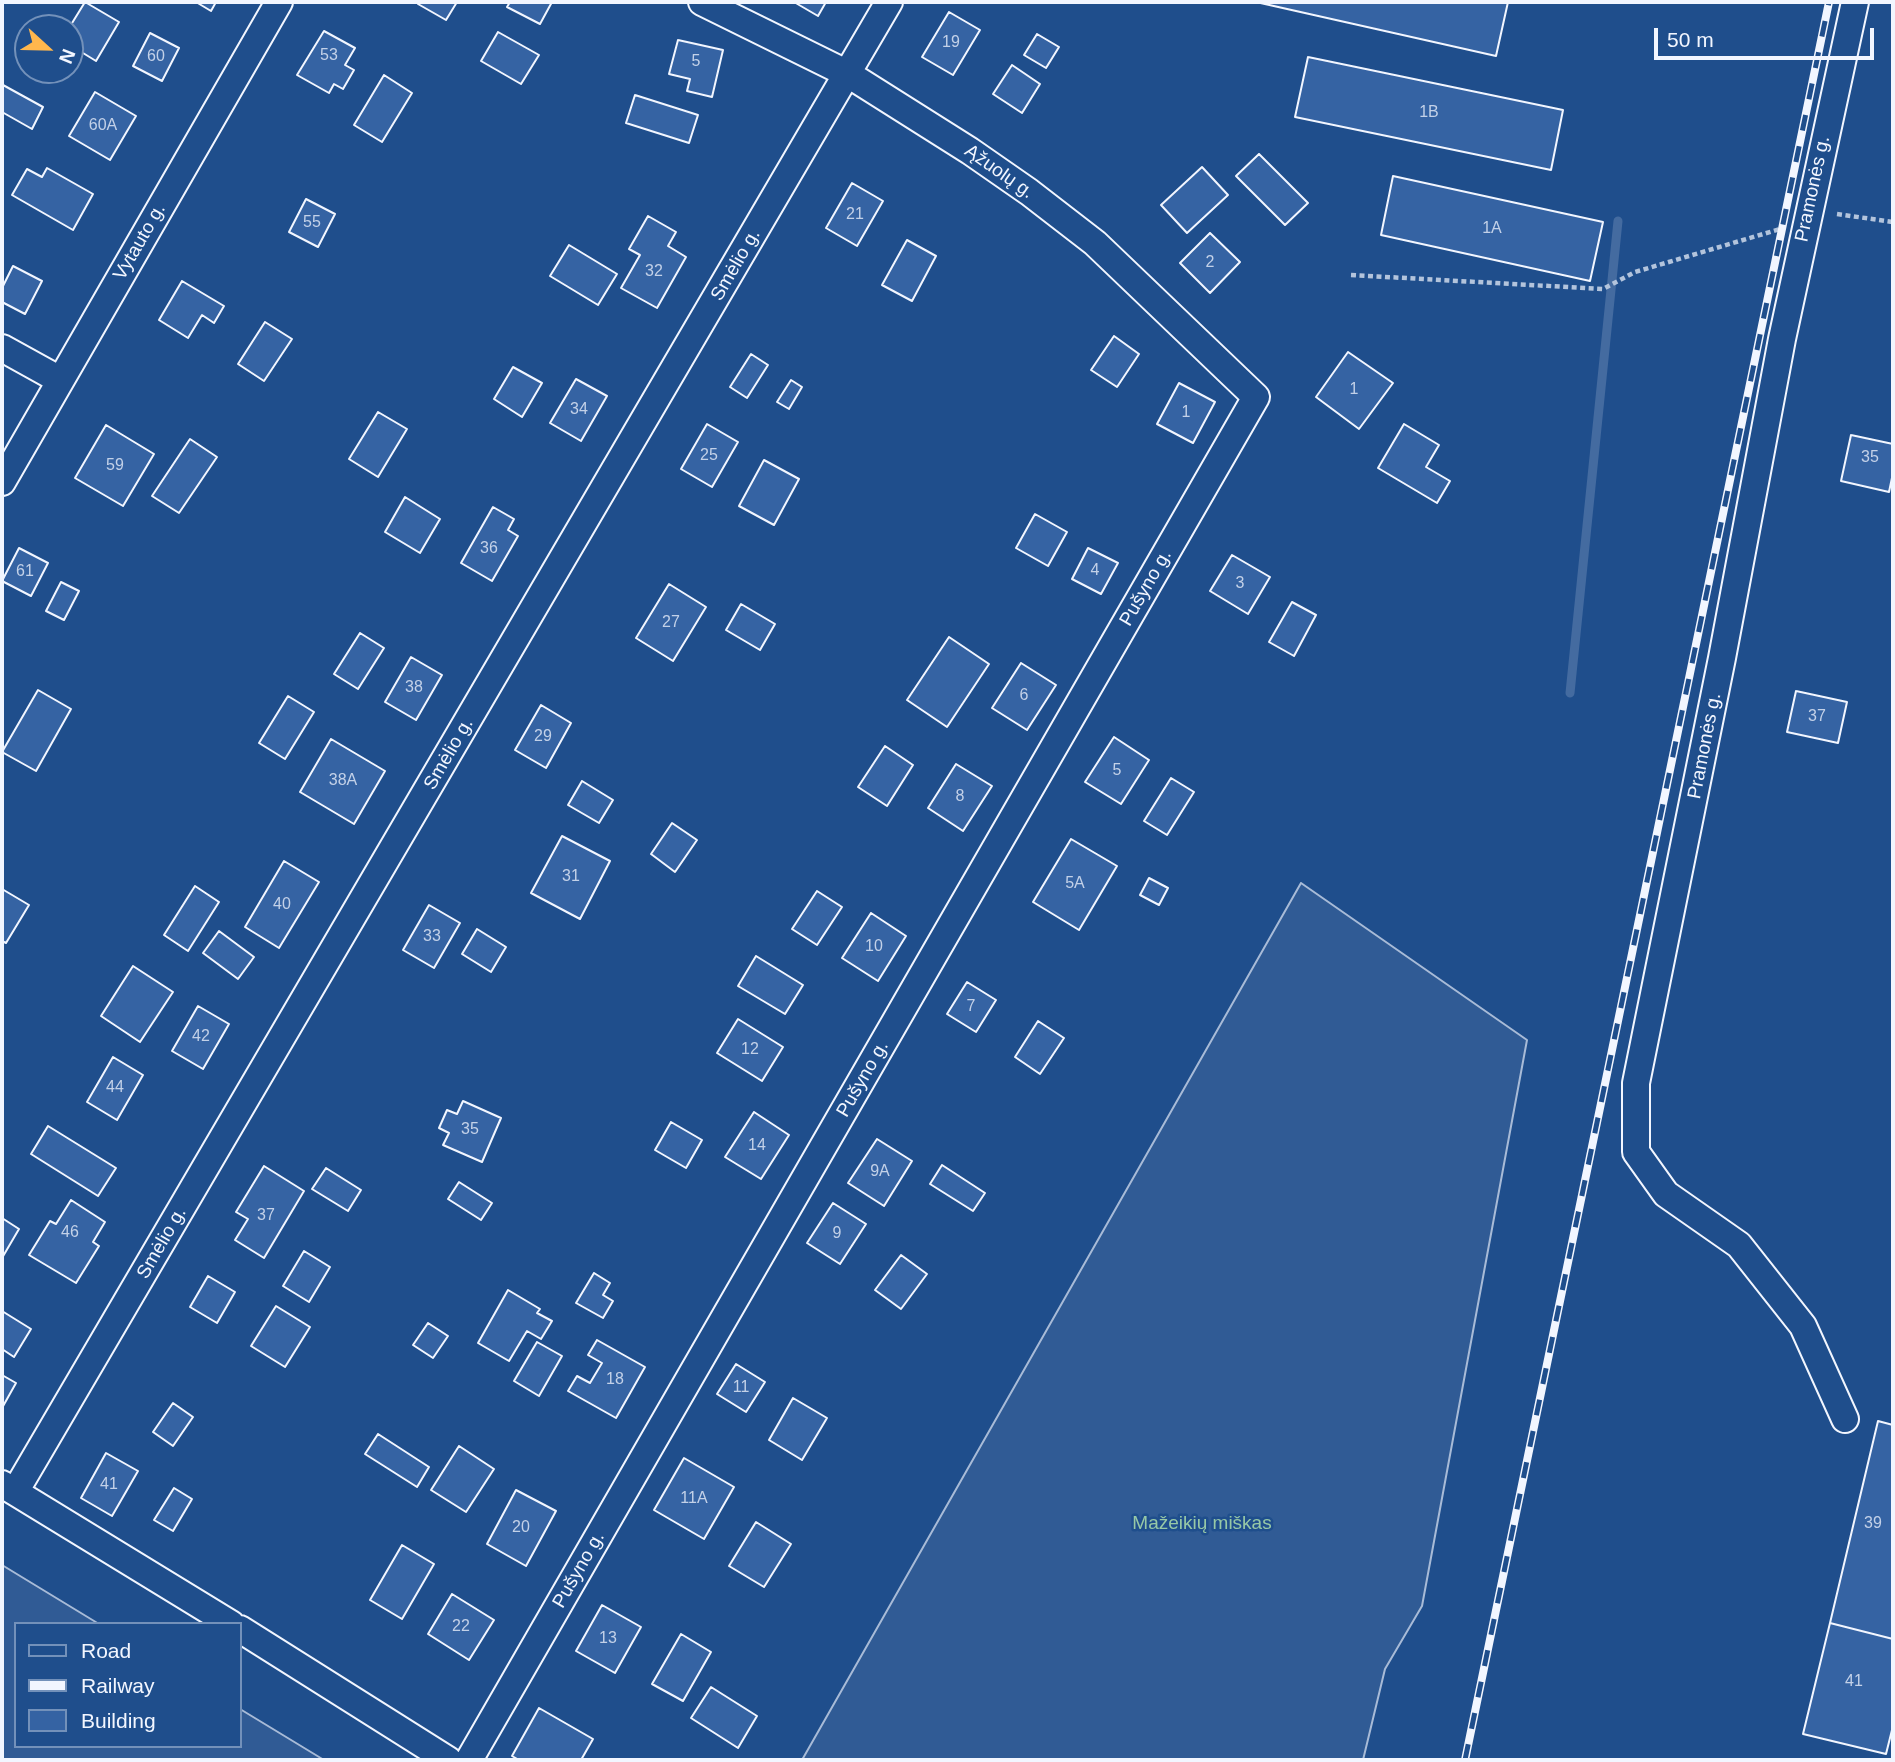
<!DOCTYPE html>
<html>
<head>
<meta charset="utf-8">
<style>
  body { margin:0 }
  #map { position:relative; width:1895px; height:1762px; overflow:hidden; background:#1f4e8c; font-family:Helvetica,sans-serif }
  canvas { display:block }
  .frame { position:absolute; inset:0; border:4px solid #f2f6ff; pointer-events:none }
  .legend { position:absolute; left:14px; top:1622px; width:228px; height:126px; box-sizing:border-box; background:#1f4e8c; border:2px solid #7391ba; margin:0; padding:9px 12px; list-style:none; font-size:21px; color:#f2f6ff }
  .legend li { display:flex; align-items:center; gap:14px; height:35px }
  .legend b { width:35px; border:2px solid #7391ba }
  .north { position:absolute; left:14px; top:14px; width:70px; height:70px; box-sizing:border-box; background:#1f4e8c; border:2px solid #7391ba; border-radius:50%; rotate:112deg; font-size:19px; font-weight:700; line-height:28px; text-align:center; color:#f2f6ff }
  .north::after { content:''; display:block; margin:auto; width:24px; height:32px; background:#ffb74d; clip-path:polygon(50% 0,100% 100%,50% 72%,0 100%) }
  .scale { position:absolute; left:1654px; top:28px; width:220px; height:32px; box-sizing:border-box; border:4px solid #f2f6ff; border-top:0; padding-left:9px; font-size:21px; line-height:24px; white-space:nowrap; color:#f2f6ff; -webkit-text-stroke:5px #1f4e8c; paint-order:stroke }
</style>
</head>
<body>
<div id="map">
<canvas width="1895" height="1762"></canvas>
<div class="frame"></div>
<ul class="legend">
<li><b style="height:9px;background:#1f4e8c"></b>Road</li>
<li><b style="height:9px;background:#f2f6ff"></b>Railway</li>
<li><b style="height:19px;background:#3563a3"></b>Building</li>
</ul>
<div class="north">N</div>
<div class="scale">50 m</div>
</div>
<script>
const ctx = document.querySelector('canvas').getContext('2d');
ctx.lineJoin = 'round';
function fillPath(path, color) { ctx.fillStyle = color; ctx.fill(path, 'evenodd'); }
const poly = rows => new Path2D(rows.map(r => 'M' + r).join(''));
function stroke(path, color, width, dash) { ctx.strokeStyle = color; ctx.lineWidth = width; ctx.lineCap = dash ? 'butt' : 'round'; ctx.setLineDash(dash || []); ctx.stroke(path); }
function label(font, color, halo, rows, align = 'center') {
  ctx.font = font + ' Helvetica,sans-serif'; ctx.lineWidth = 5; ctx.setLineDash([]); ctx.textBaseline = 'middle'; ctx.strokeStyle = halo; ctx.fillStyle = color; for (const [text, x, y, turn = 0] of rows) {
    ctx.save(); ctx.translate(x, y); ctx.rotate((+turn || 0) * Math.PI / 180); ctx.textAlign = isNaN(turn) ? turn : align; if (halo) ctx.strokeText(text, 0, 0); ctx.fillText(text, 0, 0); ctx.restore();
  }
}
const built = poly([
  [1301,883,1527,1040,1422,1606,1385,1669,1363,1760,802,1760,1301,883],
  [2,1565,99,1624,16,1624,16,1746,240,1746,240,1709,324,1760,2,1760,2,1565]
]);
const stream = poly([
  [1570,693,1618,221]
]);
const building = poly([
  [85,2,119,22,96,61,70,45,69,28,85,2],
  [196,2,216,2,211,11,196,2],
  [419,2,457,2,446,20,418,4,419,2],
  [510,2,552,2,540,24,507,7,510,2],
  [794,2,826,2,818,16,794,2],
  [1256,2,1508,2,1496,56,1256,2],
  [949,12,980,30,953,75,922,57,949,12],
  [324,31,355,48,345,65,354,70,343,89,334,84,329,93,297,75,324,31],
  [498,32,539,55,521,84,481,61,498,32],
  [150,33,179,48,162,81,133,66,150,33],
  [1037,34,1059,47,1046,68,1024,55,1037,34],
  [678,40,723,50,712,97,687,91,690,79,669,74,678,40],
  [1308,57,1563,110,1551,170,1295,117,1308,57],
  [1012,65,1040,84,1022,113,993,94,1012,65],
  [384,75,412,93,382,142,354,125,384,75],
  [3,85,43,107,32,129,2,112,3,85],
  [95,92,136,116,110,160,69,136,95,92],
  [635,95,698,115,689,143,626,123,635,95],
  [1259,154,1308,203,1285,225,1236,176,1259,154],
  [1202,167,1228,195,1187,233,1161,205,1202,167],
  [47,168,93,194,73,230,12,195,27,169,42,177,47,168],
  [1393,176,1603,222,1590,281,1381,235,1393,176],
  [852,183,883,201,857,246,826,228,852,183],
  [306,199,335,214,318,247,289,232,306,199],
  [648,216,676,232,668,246,686,257,657,308,621,288,640,255,629,249,648,216],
  [1210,233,1240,262,1210,293,1180,263,1210,233],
  [907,240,936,256,912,301,882,285,907,240],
  [569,245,617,274,598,305,550,276,569,245],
  [13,266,42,281,25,314,2,302,2,288,13,266],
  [182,281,224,306,214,323,202,315,188,338,159,320,182,281],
  [265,322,292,339,264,381,238,364,265,322],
  [1114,336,1139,354,1117,387,1091,370,1114,336],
  [1348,352,1393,383,1359,429,1316,397,1348,352],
  [751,354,768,365,747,398,730,387,751,354],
  [513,367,542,383,522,417,494,399,513,367],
  [576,379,607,396,581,441,550,423,576,379],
  [791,380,802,387,789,409,777,402,791,380],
  [1179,383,1215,402,1193,443,1157,424,1179,383],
  [378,412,407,429,378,477,349,459,378,412],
  [707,424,738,442,712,487,681,469,707,424],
  [1404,424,1439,445,1426,467,1450,481,1437,503,1378,468,1404,424],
  [106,425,154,454,123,506,75,478,106,425],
  [1851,435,1893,444,1893,473,1889,492,1841,481,1851,435],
  [190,439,217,457,179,513,152,496,190,439],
  [764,460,799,479,774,525,739,506,764,460],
  [405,497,440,519,420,553,385,532,405,497],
  [493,507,514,519,508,530,518,536,492,581,461,563,493,507],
  [1035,514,1067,532,1048,566,1016,548,1035,514],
  [19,548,48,563,31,596,2,581,19,548],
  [1088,548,1118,563,1101,594,1072,579,1088,548],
  [1232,555,1270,577,1248,614,1210,591,1232,555],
  [61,582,79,591,64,620,46,611,61,582],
  [669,584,706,607,673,661,636,638,669,584],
  [1292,602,1316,615,1294,656,1269,642,1292,602],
  [741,604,775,624,760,650,726,630,741,604],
  [360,633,384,648,358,689,334,674,360,633],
  [949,637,989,664,947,727,907,700,949,637],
  [411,657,442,675,416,720,385,702,411,657],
  [1021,663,1056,685,1027,730,992,708,1021,663],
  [38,690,71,709,36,771,2,752,38,690],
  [1796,691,1847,702,1838,743,1787,732,1796,691],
  [288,696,314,712,285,759,259,743,288,696],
  [541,705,571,723,546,768,515,750,541,705],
  [1114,737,1149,760,1121,804,1085,782,1114,737],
  [331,739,385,771,354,824,300,792,331,739],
  [885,746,913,765,887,806,858,787,885,746],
  [956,764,992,786,963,831,928,808,956,764],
  [1171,778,1194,792,1167,835,1144,821,1171,778],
  [582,781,613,800,599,823,568,805,582,781],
  [672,823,697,840,675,872,651,854,672,823],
  [562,836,610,861,580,919,531,893,562,836],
  [1071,839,1117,866,1079,930,1033,902,1071,839],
  [284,861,319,882,279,948,245,927,284,861],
  [1149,878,1168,888,1159,905,1140,895,1149,878],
  [195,886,219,902,188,951,164,935,195,886],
  [2,889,29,905,6,943,2,941,2,889],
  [817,891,842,907,817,945,792,929,817,891],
  [429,905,460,923,434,968,403,950,429,905],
  [871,913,906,936,878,981,842,958,871,913],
  [477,929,506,947,491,972,462,954,477,929],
  [219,931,254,957,238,979,203,953,219,931],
  [756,956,803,985,785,1014,738,986,756,956],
  [133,966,173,992,140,1042,101,1016,133,966],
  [967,982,996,1000,976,1032,947,1014,967,982],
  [198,1006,229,1024,203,1069,172,1051,198,1006],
  [738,1019,783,1047,762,1081,717,1053,738,1019],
  [1038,1021,1064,1038,1040,1074,1015,1057,1038,1021],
  [113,1057,143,1075,117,1120,87,1102,113,1057],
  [463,1101,501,1118,482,1162,443,1145,449,1133,439,1128,447,1110,457,1114,463,1101],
  [754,1112,789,1135,761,1179,725,1157,754,1112],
  [671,1122,702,1140,686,1168,655,1150,671,1122],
  [48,1126,116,1168,98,1196,31,1154,48,1126],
  [877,1139,912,1161,884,1206,848,1183,877,1139],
  [942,1165,985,1193,973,1211,930,1184,942,1165],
  [264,1166,304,1191,264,1258,235,1240,248,1219,236,1212,264,1166],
  [326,1168,361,1190,348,1211,312,1189,326,1168],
  [459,1182,492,1203,481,1220,448,1199,459,1182],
  [71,1200,105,1222,93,1242,99,1246,76,1283,29,1255,50,1221,56,1224,71,1200],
  [833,1203,866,1224,840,1264,807,1243,833,1203],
  [2,1218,19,1229,2,1258,2,1218],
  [304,1251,330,1267,309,1302,283,1286,304,1251],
  [901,1255,927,1274,901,1309,875,1290,901,1255],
  [594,1273,610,1283,603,1295,613,1301,603,1318,576,1303,594,1273],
  [208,1276,235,1292,217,1323,190,1307,208,1276],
  [508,1290,540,1309,537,1313,552,1321,541,1339,527,1331,509,1361,478,1343,508,1290],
  [276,1306,310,1327,285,1367,251,1346,276,1306],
  [2,1311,31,1329,14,1357,2,1349,2,1311],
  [428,1323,448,1336,433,1358,413,1345,428,1323],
  [597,1340,645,1367,616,1418,568,1391,577,1376,590,1383,602,1363,588,1355,597,1340],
  [537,1342,562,1356,539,1396,514,1381,537,1342],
  [736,1364,765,1382,746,1412,717,1394,736,1364],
  [2,1375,16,1383,2,1408,2,1375],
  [793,1398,827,1418,802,1460,769,1440,793,1398],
  [173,1403,193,1417,173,1446,153,1432,173,1403],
  [1878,1421,1893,1425,1893,1639,1830,1623,1878,1421],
  [378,1434,429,1467,417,1487,365,1454,378,1434],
  [459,1446,494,1469,466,1512,431,1490,459,1446],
  [106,1453,138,1471,112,1516,81,1498,106,1453],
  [684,1458,734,1487,704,1539,654,1510,684,1458],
  [174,1488,192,1499,173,1531,154,1520,174,1488],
  [516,1490,556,1511,526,1566,487,1544,516,1490],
  [756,1522,791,1544,764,1587,729,1566,756,1522],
  [402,1545,434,1564,402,1619,370,1600,402,1545],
  [452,1594,494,1620,469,1660,428,1634,452,1594],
  [602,1605,641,1627,615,1673,576,1651,602,1605],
  [1830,1623,1893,1639,1893,1726,1886,1754,1803,1734,1830,1623],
  [681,1634,711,1652,683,1701,652,1684,681,1634],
  [711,1687,757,1716,738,1748,691,1718,711,1687],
  [539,1708,593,1739,581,1760,519,1760,512,1756,539,1708]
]);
const path = poly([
  [1837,214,1893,222],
  [1351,275,1603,289,1635,272,1780,229]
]);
const minor = poly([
  [2,348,60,380],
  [2,482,279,2],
  [1845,1419,1803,1326,1739,1245,1666,1194,1636,1152,1636,1083,1722,658,1782,339,1855,2],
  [2,1484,15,1492,889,2],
  [15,1492,231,1624],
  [240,1629,448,1760],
  [469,1760,1256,397,1095,243,1029,192,970,151,848,74,702,2]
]);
const rail = poly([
  [1465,1760,1829,2]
]);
const numberNames = [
  ["19",951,43],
  ["53",329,56],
  ["60",156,57],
  ["5",696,62],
  ["1B",1429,113],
  ["60A",103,126],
  ["21",855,215],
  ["55",312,223],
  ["1A",1492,229],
  ["2",1210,263],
  ["32",654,272],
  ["1",1354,390],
  ["34",579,410],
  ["1",1186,413],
  ["25",709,456],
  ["35",1870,458],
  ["59",115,466],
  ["36",489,549],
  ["4",1095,571],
  ["61",25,572],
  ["3",1240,584],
  ["27",671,623],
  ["38",414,688],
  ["6",1024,696],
  ["37",1817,717],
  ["29",543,737],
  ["5",1117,771],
  ["38A",343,781],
  ["8",960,797],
  ["31",571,877],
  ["5A",1075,884],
  ["40",282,905],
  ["33",432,937],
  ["10",874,947],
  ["7",971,1007],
  ["42",201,1037],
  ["12",750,1050],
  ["44",115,1088],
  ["35",470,1130],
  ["14",757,1146],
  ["9A",880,1172],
  ["37",266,1216],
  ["46",70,1233],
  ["9",837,1234],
  ["18",615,1380],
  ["11",741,1388],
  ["41",109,1485],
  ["11A",694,1499],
  ["39",1873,1524],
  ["20",521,1528],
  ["22",461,1627],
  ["13",608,1639],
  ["41",1854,1682]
];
const streetNames = [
  ["Ąžuolų g.",999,172,35],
  ["Pramonės g.",1813,189,-78],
  ["Vytauto g.",140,242,-60],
  ["Smėlio g.",736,265,-60],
  ["Pušyno g.",1146,588,-60],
  ["Pramonės g.",1705,746,-79],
  ["Smėlio g.",449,754,-60],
  ["Pušyno g.",863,1079,-60],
  ["Smėlio g.",162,1243,-60],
  ["Pušyno g.",579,1570,-60]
];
const parkNames = [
  ["Mažeikių miškas",1202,1524]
];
fillPath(built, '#305b95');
stroke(built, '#a8bbd7', 2);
stroke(stream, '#446ba0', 9);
fillPath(building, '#3563a3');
stroke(building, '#f2f6ff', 2);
stroke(minor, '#f2f6ff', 30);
stroke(path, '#b3c4dc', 4.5, [5, 3.5]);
stroke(minor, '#1f4e8c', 26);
stroke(rail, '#f2f6ff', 8);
stroke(rail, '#1f4e8c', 5, [16]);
label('16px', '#c3d1e8', null, numberNames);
label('19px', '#f2f6ff', '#1f4e8c', streetNames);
label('19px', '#97c8a6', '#1f4e8c', parkNames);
</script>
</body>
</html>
